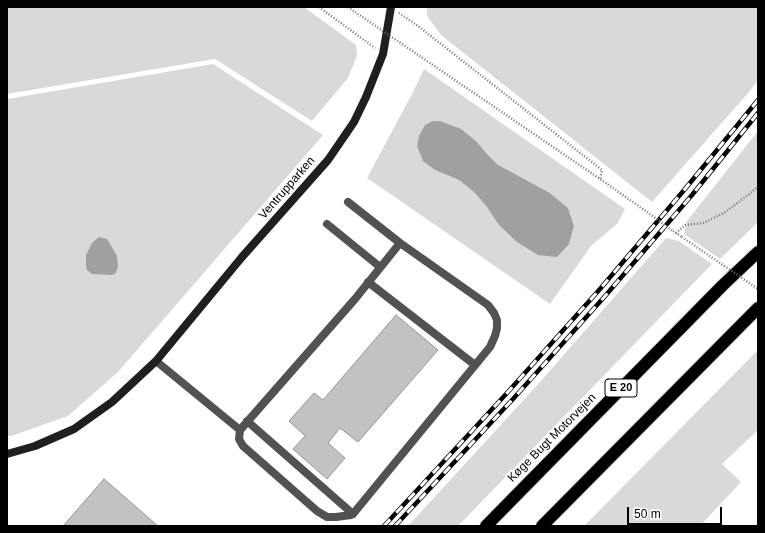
<!DOCTYPE html>
<html>
<head>
<meta charset="utf-8">
<style>
  body { margin:0 }
  #map { position:relative; width:765px; height:533px; overflow:hidden; background:#fff; font-family:Helvetica,sans-serif }
  canvas { display:block }
  .frame { position:absolute; inset:0; border:8px solid #000; pointer-events:none }
  .scale { position:absolute; left:627px; top:507px; width:95px; height:18px; box-sizing:border-box; border:2px solid #000; border-top:0; padding-left:5px; font-size:12px; line-height:14px; white-space:nowrap; color:#000; -webkit-text-stroke:3px #fff; paint-order:stroke }
</style>
</head>
<body>
<div id="map">
<canvas width="765" height="533"></canvas>
<div class="frame"></div>
<div class="scale">50 m</div>
</div>
<script>
const ctx = document.querySelector('canvas').getContext('2d');
ctx.lineJoin = 'round';
function fillPath(path, color) { ctx.fillStyle = color; ctx.fill(path, 'evenodd'); }
const poly = rows => new Path2D(rows.map(r => 'M' + r).join(''));
function stroke(path, color, width, dash) { ctx.strokeStyle = color; ctx.lineWidth = width; ctx.lineCap = dash ? 'butt' : 'round'; ctx.setLineDash(dash || []); ctx.stroke(path); }
function label(font, color, halo, rows, align = 'center') {
  ctx.font = font + ' Helvetica,sans-serif'; ctx.lineWidth = 4; ctx.setLineDash([]); ctx.textBaseline = 'middle'; ctx.strokeStyle = halo; ctx.fillStyle = color; for (const [text, x, y, turn = 0] of rows) {
    ctx.save(); ctx.translate(x, y); ctx.rotate((+turn || 0) * Math.PI / 180); ctx.textAlign = isNaN(turn) ? turn : align; if (halo) ctx.strokeText(text, 0, 0); ctx.fillText(text, 0, 0); ctx.restore();
  }
}
const green = poly([
  [7,7,304,7,356,45,357,55,348,78,312,121,215,59,7,94],
  [427,7,758,7,758,80,749,92,652,202,441,35,427,16],
  [213,64,323,135,118,372,68,416,11,436,7,436,7,99],
  [424,69,625,209,617,224,591,246,550,304,367,178,411,96],
  [440,121,461,130,476,141,488,155,498,166,550,193,568,208,574,226,569,244,487,207,474,192,459,180,435,170],
  [758,131,758,222,720,259,684,234,687,221],
  [666,238,679,241,712,264,458,526,408,526,540,382],
  [758,350,758,430,722,464,741,482,700,526,584,526]
]);
const water = poly([
  [433,121,440,121,461,129,476,141,488,155,498,165,550,193,568,208,574,226,569,244,557,257,538,255,517,242,499,225,487,207,474,192,459,180,435,170,423,161,417,146,419,136,425,125],
  [99,237,107,239,117,256,118,266,116,273,112,275,92,274,87,270,86,265,86,255,92,243]
]);
const building = poly([
  [396,315,438,350,358,442,340,428,328,443,345,458,327,479,293,449,305,436,289,421,314,393,323,400,396,315],
  [104,479,158,526,63,526,104,479]
]);
const path = poly([
  [319,7,375,48],
  [348,7,355,12],
  [399,13,418,26,602,170,600,179],
  [427,61,600,179,647,212],
  [673,231,682,237],
  [676,233,685,225,703,223,724,213,752,192,758,186]
]);
const lane = poly([
  [327,224,380,267],
  [368,282,475,365],
  [156,361,240,430,355,299,400,243,348,202],
  [247,421,353,514],
  [240,430,239,439,243,446,317,511,327,517,336,517,351,515,353,514,490,347,495,336,497,328,497,320,494,313,488,305,400,243]
]);
const secondary = poly([
  [7,454,35,446,74,429,112,402,156,361,242,257,328,160,354,122,366,97,383,54,391,7]
]);
const highway = poly([
  [486,526,723,285,758,252],
  [542,526,758,308]
]);
const rail = poly([
  [384,526,507,393,600,289,685,189,758,100],
  [395,526,513,399,606,295,692,195,758,113]
]);
const pathBridge = poly([
  [355,12,427,61],
  [647,212,673,231],
  [682,237,758,289]
]);
const shields = [
  [621,388,32]
];
const shieldNames = [
  ["E 20",621,388]
];
const streetNames = [
  ["Ventrupparken",287,188,-49],
  ["Køge Bugt Motorvejen",552,438,-45]
];
fillPath(green, '#d9d9d9');
fillPath(water, '#a0a0a0');
fillPath(building, '#c2c2c2');
stroke(building, '#969696', 1);
stroke(highway, '#dbdbdb', 14);
stroke(path, '#747474', 2.5, [1, 2]);
stroke(lane, '#525252', 8);
stroke(secondary, '#1f1f1f', 8);
stroke(highway, '#000', 12);
stroke(rail, '#000', 4.5);
stroke(rail, '#fff', 3, [9]);
stroke(pathBridge, '#747474', 2.5, [1, 2]);
for (const [x, y, w] of shields) { const box = new Path2D(); box.roundRect(x - w / 2, y - 9, w, 18, 3); ctx.fillStyle = '#fff'; ctx.fill(box); stroke(box, '#000', 1); }
label('bold 11px', '#000', null, shieldNames);
label('12px', '#000', '#fff', streetNames);
</script>
</body>
</html>
